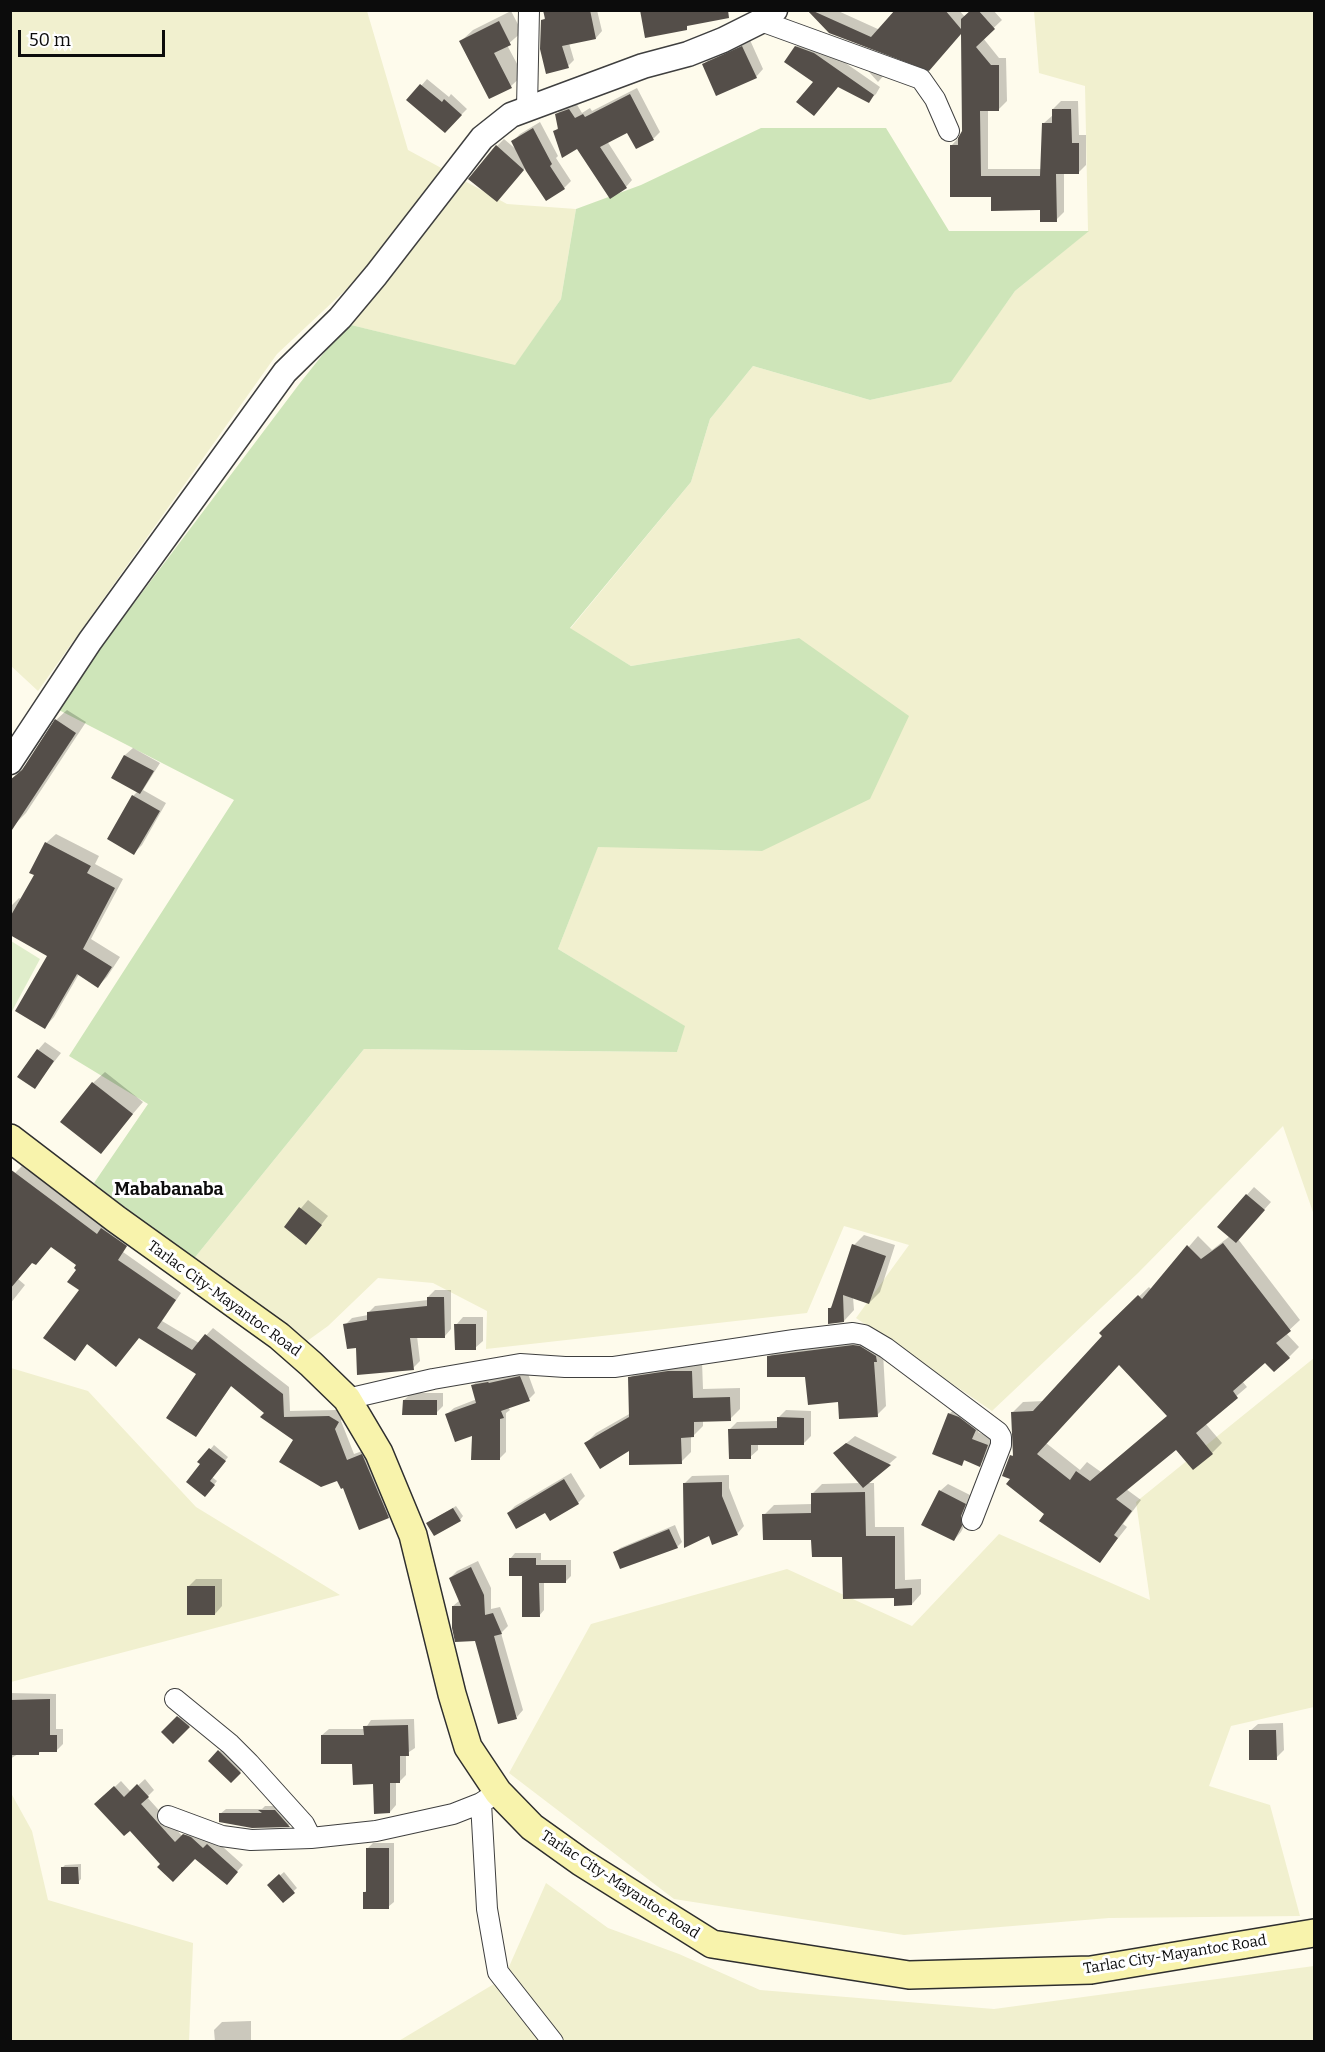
<!DOCTYPE html>
<html>
<head>
<meta charset="utf-8">
<style>
  body { margin:0 }
  #map { position:relative; width:1325px; height:2052px; overflow:hidden; background:#fefbec; font-family:Bitter,serif }
  canvas { display:block }
  .frame { position:absolute; inset:0; border:12px solid #0c0c0c; pointer-events:none }
  .scale { position:absolute; left:18px; top:30px; width:147px; height:27px; box-sizing:border-box; border:3px solid #0c0c0c; border-top:0; padding-left:8px; font-size:18px; line-height:21px; white-space:nowrap; color:#0c0c0c; -webkit-text-stroke:4px #fff; paint-order:stroke }
</style>
</head>
<body>
<div id="map">
<canvas width="1325" height="2052"></canvas>
<div class="frame"></div>
<div class="scale">50 m</div>
</div>
<script>
const ctx = document.querySelector('canvas').getContext('2d');
ctx.lineJoin = 'round';
function fillPath(path, color) { ctx.fillStyle = color; ctx.fill(path, 'evenodd'); }
const poly = rows => new Path2D(rows.map(r => 'M' + r).join(''));
function stroke(path, color, width, dash) { ctx.strokeStyle = color; ctx.lineWidth = width; ctx.lineCap = dash ? 'butt' : 'round'; ctx.setLineDash(dash || []); ctx.stroke(path); }
function label(font, color, halo, rows, align = 'center') {
  ctx.font = font + ' Bitter,serif'; ctx.lineWidth = 6; ctx.setLineDash([]); ctx.textBaseline = 'middle'; ctx.strokeStyle = halo; ctx.fillStyle = color; for (const [text, x, y, turn = 0] of rows) {
    ctx.save(); ctx.translate(x, y); ctx.rotate((+turn || 0) * Math.PI / 180); ctx.textAlign = isNaN(turn) ? turn : align; if (halo) ctx.strokeText(text, 0, 0); ctx.fillText(text, 0, 0); ctx.restore();
  }
}
const farmland = poly([
  [10,11,367,11,408,150,445,170,368,269,277,354,38,691,10,665],
  [1034,11,1314,11,1314,1215,1283,1126,1138,1273,992,1411,856,1318,909,1245,844,1226,807,1313,486,1349,487,1311,433,1283,378,1278,328,1326,303,1344,192,1261,364,1049,677,1052,684,1026,558,949,598,846,762,851,799,638,631,666,570,629,691,482,710,419,753,366,870,400,950,382,1015,291,1088,231,1085,86,1039,73],
  [461,179,507,204,576,209,561,299,515,366,347,324],
  [1314,1358,1314,1707,1231,1726,1209,1786,1270,1805,1300,1916,1109,1918,904,1935,674,1899,509,1773,591,1624,787,1569,912,1626,999,1534,1150,1600,1136,1502],
  [11,1368,88,1391,196,1507,340,1595,11,1682],
  [11,1793,32,1831,48,1900,193,1943,189,2041,11,2041],
  [546,1883,608,1928,679,1954,760,1990,994,2009,1314,1966,1314,2041,397,2042,504,1978]
]);
const green = poly([
  [761,128,886,128,949,231,1089,231,1015,291,951,382,870,400,753,366,710,419,691,482,570,628,631,666,799,638,909,716,870,799,762,851,598,847,558,949,685,1026,677,1052,364,1049,192,1261,94,1183,148,1104,69,1056,234,800,55,708,300,383,347,324,515,365,561,299,576,209,641,185]
]);
const pitch = poly([
  [11,941,40,959,11,1013]
]);
const shadow = poly([
  [545,10,597,10,602,31,596,38,569,43,574,60,568,66,542,21,546,17],
  [809,10,836,10,880,30,895,10,959,10,965,17,972,10,993,10,1002,20,983,38,999,58,1006,58,1007,101,999,109,988,109,988,169,1042,169,1044,123,1053,115,1053,109,1061,101,1078,101,1079,135,1086,135,1086,165,1078,173,1064,173,1064,212,1056,220,1042,209,993,195,951,146,964,132,963,31,929,69],
  [511,11,522,32,507,45,523,75,511,86,490,97,461,41,473,30],
  [750,40,763,69,756,77,704,64,711,57],
  [803,40,821,46,880,87,876,94,868,101,839,86,796,47],
  [875,65,885,74,878,82,869,72],
  [427,79,449,97,451,94,467,109,445,131,409,100],
  [637,88,660,132,654,138,637,147,628,131,607,141,632,180,626,187,577,147,555,131,559,127,557,114,563,108,576,103,582,113,590,108,592,111],
  [540,122,558,156,556,158,571,181,564,188,526,167,504,193,497,146,504,139,518,151,513,141,520,134],
  [67,710,86,722,26,813,15,824,15,776,27,764,56,720],
  [133,748,160,763,143,790,166,803,142,845,134,853,133,796,138,791,113,778,125,755],
  [56,834,99,856,95,864,123,879,91,939,120,957,107,977,98,986,79,974,54,1017,45,1027,49,956,10,933,10,907,19,898,22,900,36,875,46,843],
  [45,1042,61,1053,34,1087,38,1050],
  [105,1072,143,1102,100,1152,93,1083],
  [22,1166,104,1227,109,1223,132,1239,123,1252,181,1293,162,1321,199,1343,213,1328,289,1387,290,1411,336,1410,344,1415,341,1421,354,1454,368,1449,395,1510,388,1517,344,1486,266,1412,232,1385,195,1436,198,1374,140,1337,88,1343,74,1359,81,1290,78,1265,51,1246,33,1261,18,1279,25,1285,10,1304,10,1178],
  [1254,1187,1271,1202,1238,1239,1300,1320,1286,1333,1299,1347,1289,1357,1265,1361,1242,1381,1247,1387,1205,1423,1222,1443,1212,1453,1176,1448,1126,1489,1141,1500,1123,1524,1127,1527,1100,1561,1046,1514,1013,1479,1004,1475,1014,1452,1013,1412,1023,1402,1044,1401,1104,1336,1101,1333,1149,1287,1152,1290,1198,1236,1212,1250,1230,1236,1219,1226],
  [1119,1364,1169,1415,1101,1472,1087,1462,1080,1470,1046,1443],
  [308,1200,328,1216,313,1235,286,1226],
  [864,1235,895,1245,880,1292,869,1303,853,1297,854,1310,844,1321,829,1309,833,1305,854,1245],
  [435,1290,451,1290,451,1329,445,1336,417,1336,420,1361,413,1368,357,1346,345,1325,352,1318,368,1315,368,1313,375,1306,428,1300,428,1297],
  [463,1317,483,1317,483,1341,475,1348,456,1325],
  [862,1337,883,1353,886,1406,877,1415,839,1400,807,1376,769,1357,778,1348],
  [702,1361,703,1389,740,1388,740,1409,730,1419,703,1420,703,1426,693,1436,691,1436,691,1452,681,1462,630,1449,586,1443,596,1433,631,1413,630,1378,640,1367],
  [527,1371,535,1393,529,1399,508,1407,510,1410,506,1413,506,1452,499,1459,473,1434,447,1414,454,1408,477,1399,473,1385,480,1379],
  [412,1393,443,1393,443,1406,436,1413,404,1400],
  [956,1408,982,1423,978,1432,994,1439,986,1458,979,1465,966,1459,961,1464,949,1414],
  [786,1410,811,1411,811,1436,804,1443,758,1443,758,1450,750,1457,730,1429,737,1422,778,1421,778,1418],
  [855,1436,897,1457,867,1483,874,1483,875,1527,904,1527,905,1580,921,1579,921,1594,912,1604,844,1555,764,1515,774,1505,812,1504,812,1494,822,1484,861,1483,843,1446],
  [214,1445,228,1457,212,1477,217,1481,208,1492,202,1464,200,1462],
  [571,1473,585,1496,578,1503,550,1519,546,1511,508,1513,515,1506],
  [729,1475,729,1488,744,1526,737,1534,684,1484,692,1476],
  [948,1484,972,1496,969,1517,961,1532,954,1540,940,1491],
  [456,1506,463,1516,460,1520,432,1520],
  [675,1525,682,1542,677,1547,644,1560,643,1558,615,1553,620,1548],
  [515,1553,541,1553,541,1560,571,1560,571,1576,566,1581,544,1582,544,1610,539,1616,524,1574,510,1559],
  [478,1561,491,1588,491,1609,500,1607,508,1626,501,1633,523,1710,517,1717,476,1640,453,1606,460,1600,450,1578,457,1571],
  [196,1579,222,1579,222,1606,215,1614,188,1587],
  [10,1693,56,1694,56,1729,63,1729,63,1744,56,1751,41,1751,38,1754,18,1754,10,1759],
  [182,1714,192,1723,173,1742,163,1732],
  [414,1719,415,1748,406,1754,406,1775,400,1781,396,1781,396,1805,390,1812,375,1782,322,1735,329,1729,365,1729,371,1720],
  [1283,1723,1284,1750,1276,1758,1250,1731,1258,1724],
  [227,1744,248,1764,231,1781,210,1761],
  [145,1779,154,1790,147,1797,183,1837,191,1829,197,1831,210,1843,214,1839,243,1865,233,1876,195,1857,162,1864,103,1798,121,1781,131,1792],
  [265,1806,281,1806,294,1821,290,1825,252,1826,220,1814,226,1809,262,1809],
  [373,1843,394,1843,394,1902,388,1907,365,1892,367,1890,367,1849],
  [81,1864,81,1879,78,1882,62,1868,65,1865],
  [284,1872,297,1888,283,1901,269,1885],
  [251,2021,251,2042,215,2042,214,2030,222,2022]
]);
const building = poly([
  [543,10,590,10,596,39,562,46,569,68,546,74,540,49,541,20,545,19],
  [640,10,728,10,729,18,687,26,687,30,645,38],
  [807,10,811,10,871,37,895,10,945,10,961,29,961,19,971,10,978,10,995,29,976,47,991,65,999,65,999,111,980,111,981,176,1040,176,1042,123,1052,123,1052,109,1071,109,1072,143,1079,143,1079,174,1056,174,1057,222,1040,222,1040,210,991,211,991,197,950,197,950,145,958,145,958,138,962,131,961,34,929,71,829,33],
  [499,21,511,45,494,53,512,88,489,99,459,41],
  [742,46,757,78,716,96,702,64],
  [795,46,814,53,874,95,869,103,838,87,814,116,796,102,813,82,784,62],
  [420,84,442,102,444,99,462,115,445,133,406,100],
  [630,94,654,140,636,149,627,133,600,147,627,188,610,199,577,149,562,158,553,131,558,129,555,114,569,109,575,118,583,114,585,117],
  [533,128,552,164,550,166,565,189,546,201,526,171,511,141],
  [496,145,524,170,497,202,468,179],
  [55,719,76,733,10,833,10,780,22,770],
  [124,755,154,771,140,794,111,778],
  [132,795,160,811,134,855,107,839],
  [45,842,91,866,87,873,115,888,83,949,112,967,98,988,77,974,45,1029,15,1011,47,956,10,935,10,917,34,875,29,873],
  [37,1049,54,1061,35,1089,17,1077],
  [92,1082,133,1114,101,1154,60,1122],
  [10,1169,97,1234,101,1228,127,1246,118,1260,176,1300,157,1328,192,1350,205,1334,283,1394,284,1417,329,1416,339,1422,335,1429,347,1460,362,1454,389,1518,359,1530,343,1488,341,1489,337,1481,321,1487,279,1462,293,1440,260,1417,264,1413,231,1386,196,1437,166,1418,196,1374,139,1338,116,1367,87,1344,75,1361,43,1338,79,1290,67,1282,76,1270,74,1268,76,1265,51,1247,36,1265,32,1263,10,1289],
  [1246,1194,1265,1210,1236,1243,1217,1227],
  [299,1207,322,1225,306,1245,284,1227],
  [1223,1243,1291,1331,1276,1343,1290,1358,1274,1372,1265,1363,1233,1391,1238,1398,1196,1433,1213,1454,1193,1470,1176,1450,1116,1499,1132,1511,1114,1535,1118,1538,1100,1563,1039,1521,1044,1514,1006,1484,1010,1479,1002,1476,1010,1455,1013,1456,1011,1412,1033,1411,1102,1336,1099,1333,1138,1295,1142,1299,1187,1245,1201,1259],
  [1119,1365,1167,1416,1090,1481,1076,1471,1070,1480,1037,1454],
  [852,1244,886,1256,869,1304,843,1295,844,1322,828,1324,828,1308,831,1308],
  [427,1297,444,1297,445,1338,410,1338,414,1370,357,1375,356,1348,347,1349,343,1324,367,1320,367,1312,427,1306],
  [454,1324,476,1324,476,1350,455,1350],
  [853,1345,860,1346,876,1356,877,1362,874,1362,878,1417,839,1419,838,1402,808,1405,805,1377,767,1377,767,1356],
  [668,1371,692,1371,693,1398,730,1397,731,1421,694,1422,694,1437,681,1438,682,1464,629,1465,629,1451,600,1469,584,1443,629,1417,628,1377],
  [520,1376,530,1401,501,1411,504,1418,500,1419,500,1460,471,1460,472,1436,455,1442,445,1414,476,1403,471,1385,488,1382,489,1383],
  [403,1400,437,1400,437,1415,402,1415],
  [948,1413,959,1417,976,1430,972,1439,988,1445,980,1467,964,1460,962,1466,932,1454],
  [777,1417,804,1418,804,1445,751,1445,751,1459,729,1459,728,1429,777,1428],
  [846,1443,891,1465,863,1488,833,1453],
  [209,1448,226,1461,210,1481,215,1485,205,1497,186,1482,200,1464,197,1462],
  [564,1479,579,1504,550,1521,545,1513,516,1529,507,1513],
  [722,1482,722,1496,738,1535,712,1545,709,1536,684,1548,683,1483],
  [939,1490,966,1504,961,1516,962,1526,954,1541,921,1525],
  [865,1492,866,1536,895,1536,895,1589,912,1588,912,1605,894,1606,894,1598,843,1599,842,1557,812,1557,811,1540,763,1540,762,1514,811,1513,811,1493],
  [453,1508,461,1521,434,1536,426,1523],
  [669,1529,678,1548,620,1569,613,1552],
  [509,1558,536,1558,536,1565,566,1565,566,1583,539,1583,540,1617,522,1617,522,1576,509,1576],
  [471,1567,484,1595,485,1615,493,1613,502,1634,494,1636,517,1719,498,1724,475,1641,455,1642,452,1628,452,1606,461,1606,449,1578],
  [187,1586,215,1586,215,1615,187,1615],
  [50,1699,50,1735,57,1735,57,1752,39,1752,39,1755,10,1755,10,1700],
  [177,1716,190,1727,173,1744,161,1732],
  [408,1725,409,1756,400,1756,400,1783,390,1783,390,1813,374,1814,373,1784,353,1785,352,1764,321,1764,321,1735,364,1735,363,1726],
  [1249,1730,1276,1730,1277,1760,1249,1760],
  [218,1750,241,1773,231,1783,208,1761],
  [137,1784,149,1797,141,1804,175,1842,183,1834,191,1837,203,1848,207,1844,238,1872,227,1885,195,1859,173,1882,157,1867,160,1864,130,1831,124,1836,94,1804,114,1786,124,1797],
  [258,1810,275,1810,290,1827,252,1828,219,1822,219,1813,262,1813],
  [366,1848,389,1848,389,1909,363,1909,363,1892,366,1892],
  [61,1867,78,1867,79,1884,61,1884],
  [279,1874,295,1893,283,1903,267,1885]
]);
const minor = poly([
  [761,21,921,79,935,99,949,131],
  [527,108,529,10],
  [347,1399,433,1379,520,1364,565,1367,614,1367,794,1340,853,1333,864,1335,886,1348,998,1432,1001,1437,1001,1445,972,1520],
  [175,1699,230,1744,249,1763,304,1824,311,1838],
  [481,1803,487,1909,498,1972,553,2042],
  [168,1816,222,1836,251,1840,311,1838,376,1831,453,1814,481,1803,498,1792]
]);
const tertiary = poly([
  [10,762,90,641,285,372,340,318,376,275,482,138,511,115,643,66,688,54,723,40,761,21,775,10]
]);
const secondary = poly([
  [10,1138,116,1219,279,1336,311,1364,347,1399,379,1453,413,1535,452,1694,468,1747,498,1792,532,1827,581,1862,712,1944,909,1975,1091,1970,1314,1933]
]);
const streetNames = [
  ["Tarlac City-Mayantoc Road",224,1299,36],
  ["Tarlac City-Mayantoc Road",620,1885,33],
  ["Tarlac City-Mayantoc Road",1175,1955,-9]
];
const quarterNames = [
  ["Mababanaba",169,1190]
];
fillPath(farmland, '#f1f0cf');
fillPath(green, '#cee5b9');
fillPath(pitch, '#dfedca');
fillPath(shadow, '#0003');
fillPath(building, '#544e49');
stroke(minor, '#3f3f3f', 22);
stroke(tertiary, '#3f3f3f', 27);
stroke(secondary, '#2e2e2e', 30);
stroke(minor, '#fff', 20);
stroke(tertiary, '#fff', 24);
stroke(secondary, '#f8f3ac', 27);
label('15px', '#0c0c0c', '#fff', streetNames);
label('bold 18px', '#0c0c0c', '#fff', quarterNames);
</script>
</body>
</html>
